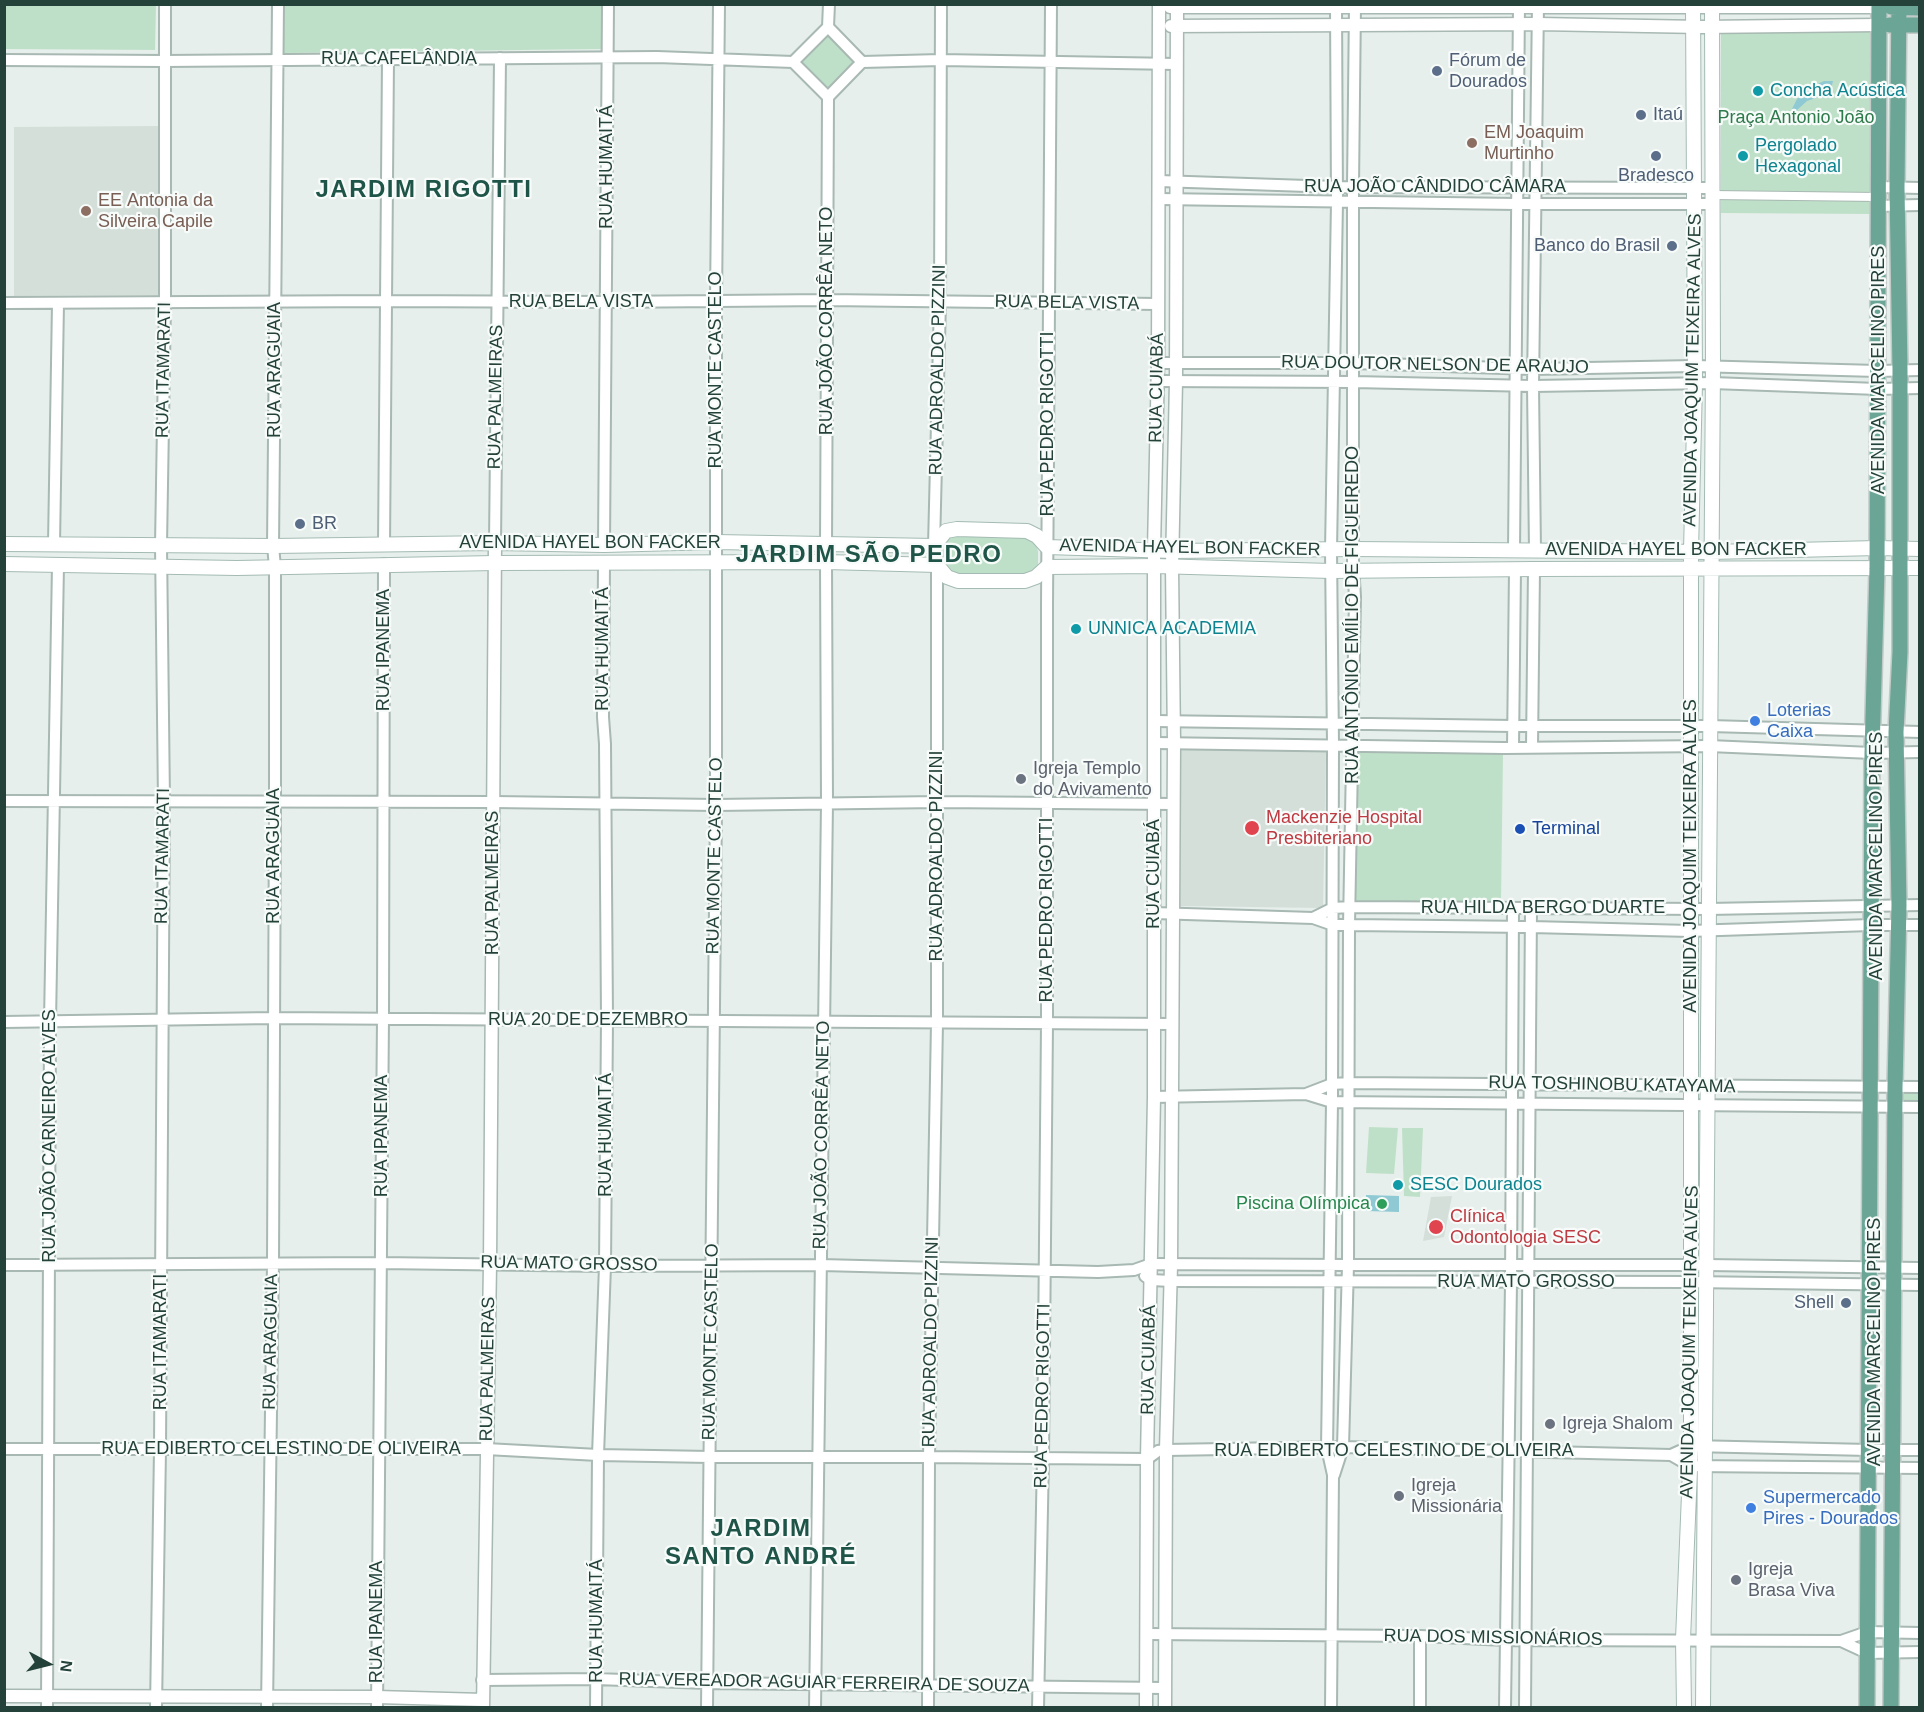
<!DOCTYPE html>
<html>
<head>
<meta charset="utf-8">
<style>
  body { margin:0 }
  #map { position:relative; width:1924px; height:1712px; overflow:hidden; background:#e6efeb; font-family:Arial,sans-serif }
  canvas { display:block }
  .frame { position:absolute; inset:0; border:6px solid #24423a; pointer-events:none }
  .north { position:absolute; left:18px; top:1634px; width:60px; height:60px; -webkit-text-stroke:4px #f7fbf9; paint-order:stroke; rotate:97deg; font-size:16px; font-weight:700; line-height:24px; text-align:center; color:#24423a }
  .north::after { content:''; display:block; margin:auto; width:21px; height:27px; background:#24423a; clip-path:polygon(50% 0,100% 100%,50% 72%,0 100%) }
</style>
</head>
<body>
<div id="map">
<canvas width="1924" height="1712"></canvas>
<div class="frame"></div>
<div class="north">N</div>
</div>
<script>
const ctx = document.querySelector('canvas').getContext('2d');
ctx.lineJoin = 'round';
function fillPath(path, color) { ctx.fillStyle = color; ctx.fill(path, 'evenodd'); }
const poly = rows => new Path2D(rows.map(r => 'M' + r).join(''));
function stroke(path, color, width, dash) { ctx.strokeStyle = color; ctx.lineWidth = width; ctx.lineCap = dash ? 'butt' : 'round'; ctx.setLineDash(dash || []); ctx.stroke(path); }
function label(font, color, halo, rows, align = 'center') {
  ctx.font = font + ' Arial,sans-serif'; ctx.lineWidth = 4.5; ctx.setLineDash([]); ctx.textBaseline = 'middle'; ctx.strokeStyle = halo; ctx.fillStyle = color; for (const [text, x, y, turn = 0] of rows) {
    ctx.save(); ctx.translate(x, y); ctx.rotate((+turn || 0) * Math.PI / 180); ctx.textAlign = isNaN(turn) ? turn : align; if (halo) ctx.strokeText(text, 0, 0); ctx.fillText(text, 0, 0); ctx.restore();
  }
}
const built = poly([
  [158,126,159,295,14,296,14,127],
  [1180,748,1326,750,1323,908,1178,906],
  [1452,1196,1444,1237,1423,1241,1431,1197]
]);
const green = poly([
  [5,4,156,5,155,50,5,49],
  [284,5,601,5,601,49,284,53],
  [827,30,859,62,828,93,796,61],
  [1870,31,1871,214,1721,213,1721,32],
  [954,534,1021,534,1032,540,1036,545,1038,551,1038,566,1033,575,956,578,940,563,940,549,947,536],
  [1357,752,1503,754,1501,902,1355,902],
  [1900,1089,1919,1090,1919,1102,1900,1102],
  [1369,1127,1398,1128,1394,1174,1366,1173],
  [1402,1128,1423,1128,1420,1197,1404,1196]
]);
const water = poly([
  [1824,81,1833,81,1829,98,1816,98,1807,101,1797,110,1792,125,1788,125,1792,109,1797,99,1811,87],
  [1366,1195,1399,1196,1399,1212,1366,1211]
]);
const pedestrian = poly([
  [1712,195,1878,197]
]);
const minor = poly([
  [828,27,862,62,828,97,793,62,828,27],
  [828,27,829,4],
  [4,60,164,61,657,57,793,62],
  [862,62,941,60,1176,64],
  [1159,181,1337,187,1712,188],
  [1878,187,1920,188],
  [1159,199,1516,204,1712,204],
  [1878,206,1920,205],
  [4,303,387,301,606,302,827,300,1158,304],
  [1158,363,1353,363,1533,369,1695,366,1877,371,1920,370],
  [1158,381,1354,382,1533,386,1712,383,1878,389,1920,388],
  [495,543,500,58],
  [54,544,58,303],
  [384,545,388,59],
  [604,545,608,4],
  [826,545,828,97],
  [1514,551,1519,4],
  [1535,551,1533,386,1538,4],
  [1155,721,1513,726,1710,726,1920,732],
  [1156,743,1504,748,1709,746,1872,753,1920,752],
  [1532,747,1534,569],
  [1513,748,1515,569],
  [4,801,494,802,716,805,938,802,1173,804],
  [1154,913,1313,918,1333,925,1349,925,1531,927,1690,931,1871,925,1920,925],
  [1313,918,1333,908,1350,907,1708,909,1920,905],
  [4,1022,273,1018,1172,1024],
  [1306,1094,1332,1084,1349,1083,1920,1087],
  [1154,1097,1306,1094,1332,1102,1920,1107],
  [4,1265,381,1263,605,1266,821,1265,1098,1272,1134,1270,1151,1264,1348,1265,1707,1265,1920,1268],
  [1145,1276,1151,1280,1171,1281,1690,1282,1920,1285],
  [4,1449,486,1449,598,1455,710,1457,929,1457,1147,1459,1158,1451,1166,1450,1343,1447,1671,1455,1691,1446,1869,1450,1920,1450],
  [1671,1455,1690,1466,1920,1468],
  [1334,1475,1343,1447,1348,1265,1349,925,1355,597,1353,564,1353,186,1355,4],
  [1146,1634,1420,1636,1506,1640,1841,1641,1867,1632,1920,1633],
  [1841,1641,1867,1653,1920,1652],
  [482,1680,596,1679,707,1683,1165,1688],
  [47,1708,50,1022,58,565],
  [156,1708,160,1449,164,802,161,545,165,302,165,4],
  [267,1708,273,1262,275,802,275,567,273,546,278,4],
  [377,1708,383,1018,384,564],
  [596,1708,598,1455,605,1266,607,1019,605,744,603,717,604,562],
  [707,1708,716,805,716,301,719,4],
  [815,1708,827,803,826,562],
  [928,1708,929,1457,937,1023,937,565,934,546,940,301,941,4],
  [1038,1708,1043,1458,1047,1023,1047,605,1051,4],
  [1331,1708,1333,1475,1327,1448,1332,1102,1333,745,1331,550,1337,202,1336,4],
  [1420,1708,1420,1636],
  [1505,1708,1511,1282,1513,909],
  [1525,1708,1531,909]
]);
const tertiary = poly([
  [1170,7,1879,7],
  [1171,26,1538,24,1701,27,1878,25],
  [4,1696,377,1697,483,1700],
  [483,1708,490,1264,495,543],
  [1146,1708,1147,1459,1154,1097,1154,549,1158,363,1159,4],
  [1165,1708,1166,1450,1171,1265,1174,743,1172,567,1176,381,1177,4]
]);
const secondary = poly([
  [4,544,273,546,495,543,604,545,716,542,934,546,946,531,957,529,1027,531,1037,536,1047,547,1173,551,1353,549,1710,552,1877,548,1920,549],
  [4,564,237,568,495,563,826,562,937,565,947,577,958,581,1025,581,1036,577,1047,567,1155,566,1331,571,1534,569,1920,568],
  [1684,1708,1683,1639,1691,1446,1691,551,1695,383,1693,4],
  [1703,1708,1713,366,1712,4]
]);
const primary = poly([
  [1891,7,1920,8],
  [1890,25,1920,25],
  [1867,1708,1872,753,1877,569,1879,4],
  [1891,1708,1895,1087,1899,905,1896,732,1900,652,1900,370,1897,188,1899,4]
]);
const markers = [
  [1437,71,6,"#5c6f8a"],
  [1758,91,6,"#0f9aa8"],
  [1641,115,6,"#5c6f8a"],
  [1472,143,6,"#8d6e63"],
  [1656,156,6,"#5c6f8a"],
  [1743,156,6,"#0f9aa8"],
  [86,211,6,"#8d6e63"],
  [1672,246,6,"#5c6f8a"],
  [300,524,6,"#5c6f8a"],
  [1076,629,6,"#0f9aa8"],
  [1755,721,6,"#3f7fe0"],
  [1021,779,6,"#6b7280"],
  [1252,828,8,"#e0444e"],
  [1520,829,6,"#1a4fb4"],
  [1398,1185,6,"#0f9aa8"],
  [1382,1204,6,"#2e9e5b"],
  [1436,1227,8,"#e0444e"],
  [1846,1303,6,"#5c6f8a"],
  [1550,1424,6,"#6b7280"],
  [1399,1496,6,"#6b7280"],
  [1751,1508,6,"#3f7fe0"],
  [1736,1580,6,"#6b7280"]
];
const streetNames = [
  ["RUA CAFELÂNDIA",399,59],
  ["RUA HUMAITÁ",607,167,-90],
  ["RUA JOÃO CÂNDIDO CÂMARA",1435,187],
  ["RUA BELA VISTA",581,302],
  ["RUA BELA VISTA",1067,303,1],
  ["RUA JOÃO CORRÊA NETO",827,321,-90],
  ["RUA DOUTOR NELSON DE ARAUJO",1435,365,1],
  ["RUA ITAMARATI",164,370,-89],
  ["RUA ARAGUAIA",275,370,-90],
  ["RUA MONTE CASTELO",716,370,-90],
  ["RUA ADROALDO PIZZINI",938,370,-89],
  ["AVENIDA JOAQUIM TEIXEIRA ALVES",1693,370,-89],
  ["AVENIDA MARCELINO PIRES",1879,370,-90],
  ["RUA CUIABÁ",1157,388,-89],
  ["RUA PALMEIRAS",496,397,-89],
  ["RUA PEDRO RIGOTTI",1048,424,-90],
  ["AVENIDA HAYEL BON FACKER",590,543],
  ["AVENIDA HAYEL BON FACKER",1190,548,1],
  ["AVENIDA HAYEL BON FACKER",1676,550],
  ["RUA ANTÔNIO EMÍLIO DE FIGUEIREDO",1353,615,-90],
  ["RUA HUMAITÁ",603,649,-90],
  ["RUA IPANEMA",384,650,-90],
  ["RUA ITAMARATI",163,856,-89],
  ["RUA ARAGUAIA",274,856,-90],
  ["RUA MONTE CASTELO",715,856,-89],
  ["RUA ADROALDO PIZZINI",937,856,-90],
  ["AVENIDA JOAQUIM TEIXEIRA ALVES",1691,856,-90],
  ["AVENIDA MARCELINO PIRES",1877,856,-90],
  ["RUA CUIABÁ",1154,874,-90],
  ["RUA PALMEIRAS",493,883,-90],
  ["RUA HILDA BERGO DUARTE",1543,908],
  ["RUA PEDRO RIGOTTI",1047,910,-90],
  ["RUA 20 DE DEZEMBRO",588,1020],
  ["RUA TOSHINOBU KATAYAMA",1612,1085,1],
  ["RUA HUMAITÁ",606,1135,-90],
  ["RUA JOÃO CORRÊA NETO",822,1135,-89],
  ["RUA JOÃO CARNEIRO ALVES",50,1136,-90],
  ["RUA IPANEMA",382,1136,-90],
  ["RUA MATO GROSSO",569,1264,1],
  ["RUA MATO GROSSO",1526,1282],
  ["RUA ITAMARATI",161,1342,-90],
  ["RUA ARAGUAIA",271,1342,-89],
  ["RUA MONTE CASTELO",711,1342,-89],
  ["RUA ADROALDO PIZZINI",931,1342,-89],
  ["AVENIDA JOAQUIM TEIXEIRA ALVES",1690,1342,-89],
  ["AVENIDA MARCELINO PIRES",1875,1342,-90],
  ["RUA CUIABÁ",1149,1360,-89],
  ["RUA PALMEIRAS",488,1369,-89],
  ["RUA PEDRO RIGOTTI",1043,1396,-89],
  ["RUA EDIBERTO CELESTINO DE OLIVEIRA",281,1449],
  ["RUA EDIBERTO CELESTINO DE OLIVEIRA",1394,1451],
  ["RUA HUMAITÁ",597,1621,-90],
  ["RUA IPANEMA",377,1622,-90],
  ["RUA DOS MISSIONÁRIOS",1493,1638,1],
  ["RUA VEREADOR AGUIAR FERREIRA DE SOUZA",824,1683,1]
];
const serviceNames = [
  ["Fórum de",1449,61],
  ["Dourados",1449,82],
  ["Itaú",1653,115],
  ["Bradesco",1656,176,"center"],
  ["Banco do Brasil",1660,246,"right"],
  ["BR",312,524],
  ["Shell",1834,1303,"right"]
];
const cultureNames = [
  ["Concha Acústica",1770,91],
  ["Pergolado",1755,146],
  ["Hexagonal",1755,167],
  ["UNNICA ACADEMIA",1088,629],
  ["SESC Dourados",1410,1185]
];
const parkNames = [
  ["Praça Antonio João",1796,118]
];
const educationNames = [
  ["EM Joaquim",1484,133],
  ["Murtinho",1484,154],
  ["EE Antonia da",98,201],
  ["Silveira Capile",98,222]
];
const shopNames = [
  ["Loterias",1767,711],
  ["Caixa",1767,732],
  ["Supermercado",1763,1498],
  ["Pires - Dourados",1763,1519]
];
const worshipNames = [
  ["Igreja Templo",1033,769],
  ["do Avivamento",1033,790],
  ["Igreja Shalom",1562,1424],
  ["Igreja",1411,1486],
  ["Missionária",1411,1507],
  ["Igreja",1748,1570],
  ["Brasa Viva",1748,1591]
];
const healthNames = [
  ["Mackenzie Hospital",1266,818],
  ["Presbiteriano",1266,839],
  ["Clínica",1450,1217],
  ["Odontologia SESC",1450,1238]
];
const transitNames = [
  ["Terminal",1532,829]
];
const leisureNames = [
  ["Piscina Olímpica",1370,1204]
];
const districtNames = [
  ["JARDIM RIGOTTI",424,190],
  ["JARDIM SÃO PEDRO",869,555],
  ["JARDIM",761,1529],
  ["SANTO ANDRÉ",761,1557]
];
fillPath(built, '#d4dfda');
fillPath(green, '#bfe0c8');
fillPath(water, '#8ec9d4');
stroke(pedestrian, '#a8b8b2', 10);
stroke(minor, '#a8b8b2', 14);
stroke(tertiary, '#a8b8b2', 15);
stroke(secondary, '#a4bbb3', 16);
stroke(primary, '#c2cac8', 18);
stroke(pedestrian, '#fff', 8);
stroke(minor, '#fff', 10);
stroke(tertiary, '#fff', 12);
stroke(secondary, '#fff', 14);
stroke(primary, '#6aa596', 15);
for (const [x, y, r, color] of markers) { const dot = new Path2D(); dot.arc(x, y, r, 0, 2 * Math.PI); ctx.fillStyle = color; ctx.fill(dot); stroke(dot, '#f7fbf9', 2); }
label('18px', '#24423a', '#f7fbf9', streetNames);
label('18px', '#4e5e75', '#f7fbf9', serviceNames, 'left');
label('18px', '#0d838f', '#f7fbf9', cultureNames, 'left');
label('18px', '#2d7a4b', '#f7fbf9', parkNames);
label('18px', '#785e54', '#f7fbf9', educationNames, 'left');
label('18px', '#366cbe', '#f7fbf9', shopNames, 'left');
label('18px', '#5b616d', '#f7fbf9', worshipNames, 'left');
label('18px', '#be3a42', '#f7fbf9', healthNames, 'left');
label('18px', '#164399', '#f7fbf9', transitNames, 'left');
label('18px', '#27864d', '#f7fbf9', leisureNames, 'right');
ctx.letterSpacing = '1.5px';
label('bold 24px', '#1f5548', '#f7fbf9', districtNames);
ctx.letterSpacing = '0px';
</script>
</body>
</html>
